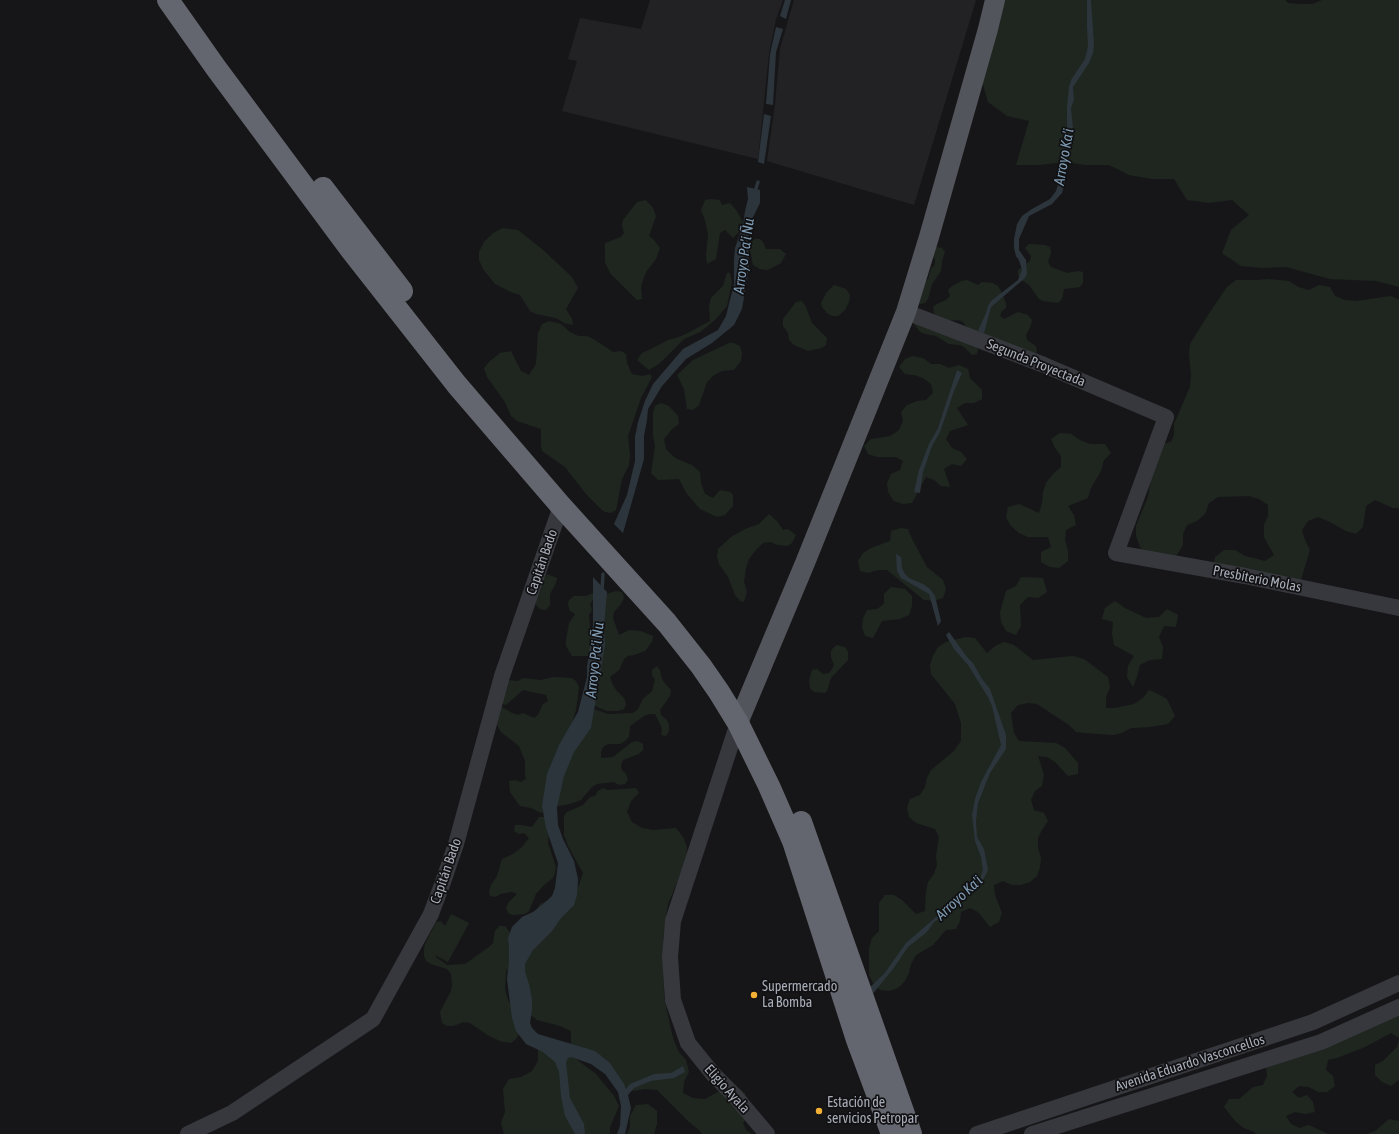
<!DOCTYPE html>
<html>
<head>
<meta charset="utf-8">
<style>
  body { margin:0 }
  canvas { display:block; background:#161618 }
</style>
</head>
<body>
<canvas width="1399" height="1134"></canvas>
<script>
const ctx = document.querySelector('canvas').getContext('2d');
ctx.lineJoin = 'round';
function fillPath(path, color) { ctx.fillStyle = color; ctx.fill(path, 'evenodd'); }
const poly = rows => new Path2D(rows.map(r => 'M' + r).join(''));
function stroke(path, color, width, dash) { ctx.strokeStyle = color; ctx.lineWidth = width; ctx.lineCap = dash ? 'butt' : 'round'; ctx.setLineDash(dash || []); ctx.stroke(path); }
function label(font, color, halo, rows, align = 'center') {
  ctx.font = font + ' "Asap Condensed",sans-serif'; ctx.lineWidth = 3.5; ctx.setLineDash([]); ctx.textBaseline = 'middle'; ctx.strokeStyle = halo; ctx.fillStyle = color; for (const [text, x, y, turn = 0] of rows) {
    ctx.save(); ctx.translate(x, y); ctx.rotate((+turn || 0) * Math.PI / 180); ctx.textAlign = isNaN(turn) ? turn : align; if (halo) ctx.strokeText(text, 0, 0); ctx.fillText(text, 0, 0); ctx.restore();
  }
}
const built = poly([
  [650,0,783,0,776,19,769,53,758,159,562,111,577,61,568,59,580,18,641,29],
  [794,0,976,0,914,205,767,161,775,104,780,49]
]);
const green = poly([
  [1004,0,1285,0,1288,3,1300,4,1313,4,1322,0,1399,0,1399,287,1376,281,1330,279,1286,267,1263,268,1241,266,1222,253,1231,230,1249,215,1232,200,1209,203,1187,200,1174,179,1152,179,1129,175,1109,165,1086,165,1064,162,1040,165,1016,165,1029,121,1007,116,988,102,981,78],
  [710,199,720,200,722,205,730,203,736,210,743,222,741,230,733,238,725,230,720,233,716,259,707,264,706,256,708,234,705,220,701,210,705,200],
  [646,200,653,208,656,216,649,236,654,240,660,248,656,259,646,272,641,286,642,299,637,300,610,273,605,262,605,243,621,237,624,233,622,226,623,220,637,202],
  [503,228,518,230,542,249,572,277,578,288,566,309,572,319,573,325,564,323,558,319,551,317,536,314,530,311,520,295,513,293,495,284,483,269,479,260,479,252,484,242,493,233],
  [755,239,760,239,763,242,766,249,780,249,786,254,781,263,768,270,760,269,753,265,750,250,751,242],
  [1029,244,1045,245,1050,247,1051,253,1048,262,1051,267,1067,273,1078,271,1083,272,1083,283,1080,287,1064,289,1062,299,1058,303,1043,301,1039,299,1029,285,1020,279,1018,275,1018,270,1030,261,1031,256,1025,248],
  [937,247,942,248,945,252,942,261,941,271,932,284,928,299,925,303,920,304,917,301,921,286,928,279,931,269,935,264,935,259,932,255,932,249],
  [727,273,730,273,732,282,727,306,715,320,700,332,684,339,659,364,649,370,637,360,642,353,651,349,668,340,676,338,686,334,710,321,709,306,711,298,723,286],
  [1267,279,1289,281,1298,287,1309,290,1319,285,1330,287,1335,296,1345,300,1356,301,1391,296,1399,300,1399,508,1393,508,1375,500,1366,506,1363,527,1356,534,1346,531,1328,521,1318,517,1308,521,1302,530,1305,540,1310,550,1301,580,1213,569,1215,557,1224,550,1235,550,1245,556,1265,561,1274,555,1264,537,1264,525,1268,516,1268,505,1259,499,1249,496,1218,497,1209,503,1205,514,1197,521,1187,525,1183,534,1183,545,1177,555,1168,558,1147,557,1140,547,1136,536,1136,526,1140,516,1148,497,1156,445,1171,442,1174,435,1174,424,1190,387,1191,375,1189,354,1190,344,1208,315,1227,287,1236,280,1257,280],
  [967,280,978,285,982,282,993,283,998,286,1001,291,1006,303,1006,308,1002,311,1000,316,1004,319,1018,312,1028,315,1032,320,1031,325,1026,335,1027,340,1036,346,1037,352,1032,356,966,327,963,322,958,320,947,321,938,317,934,313,933,307,937,304,946,300,950,296,948,290,952,286,961,281],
  [834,285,846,289,850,295,849,302,845,310,838,316,832,316,827,313,822,307,821,303,826,293],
  [802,301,806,307,812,323,827,338,826,345,822,348,808,351,794,345,789,340,788,333,783,326,783,319,796,302],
  [916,319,973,345,978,349,977,354,972,355,964,347,960,345,949,344,936,336,925,334,920,332,914,324],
  [549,321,561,324,570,332,578,336,587,336,595,340,613,352,621,351,626,354,627,363,632,374,643,376,650,374,652,377,641,398,628,436,630,455,629,465,622,479,616,510,611,513,605,512,602,510,586,494,565,467,542,451,541,445,541,429,517,421,511,416,505,402,487,377,484,368,490,361,500,353,511,351,521,371,529,375,536,364,538,333,542,324],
  [729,343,734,343,740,346,742,354,741,361,734,370,722,371,714,375,707,382,699,405,693,410,687,409,684,389,677,375,693,360],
  [913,356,923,358,931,364,940,364,949,368,959,365,968,369,970,378,982,390,982,399,974,403,965,403,957,408,968,425,950,431,946,439,952,448,961,452,967,459,961,466,952,464,944,469,950,487,941,486,934,480,926,477,912,503,903,504,894,501,888,492,887,483,891,474,900,470,903,461,896,457,877,457,868,454,864,446,871,439,890,436,899,430,903,421,901,412,907,405,917,401,926,400,933,393,931,384,923,378,914,375,905,374,899,367,905,359],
  [661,403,669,406,678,416,679,424,672,429,664,439,666,449,675,458,692,465,700,472,701,483,705,494,713,498,720,490,730,492,733,495,733,506,725,515,717,517,700,509,687,494,679,479,658,480,651,473,655,446,653,436,653,413,655,406],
  [1060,433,1071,434,1080,440,1090,444,1105,444,1111,453,1104,460,1101,471,1091,488,1088,498,1068,506,1074,515,1076,525,1066,530,1065,540,1068,551,1068,561,1059,568,1050,567,1041,562,1041,552,1051,547,1048,537,1028,537,1019,533,1011,526,1006,517,1008,507,1019,504,1039,513,1042,503,1043,492,1046,483,1053,474,1061,467,1061,456,1055,448,1051,439],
  [769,514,778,522,783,530,788,529,796,535,792,543,787,546,778,545,770,542,763,543,755,551,749,559,746,568,744,582,747,592,744,602,740,601,735,595,728,577,719,564,717,556,718,549,731,537,745,529,759,524],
  [901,528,908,529,912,539,927,567,943,580,946,589,943,598,934,601,924,600,887,570,878,570,868,573,860,571,858,561,863,553,871,548,890,541,891,531],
  [547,574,557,578,556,583,550,594,550,605,546,610,540,609,536,605,536,600,541,590,544,579],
  [1021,577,1043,578,1047,592,1038,598,1028,597,1020,605,1021,626,1016,635,1006,631,1001,622,1000,612,1006,591,1016,586],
  [891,587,905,589,912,596,912,606,909,615,900,619,882,621,873,638,865,636,862,627,863,618,867,610,877,609,884,604,884,594],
  [616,591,622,592,624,598,621,604,614,612,613,618,619,635,629,630,641,631,653,636,652,642,645,651,634,655,628,656,624,659,619,670,610,677,612,683,616,690,624,698,626,704,624,709,618,711,607,711,590,704,606,594],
  [593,593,593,600,590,604,592,610,589,615,590,627,593,639,590,656,572,656,566,646,566,640,569,623,575,614,570,611,568,605,569,600,574,596,586,596],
  [1115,601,1125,608,1146,618,1159,617,1167,609,1178,615,1176,627,1164,626,1159,637,1163,647,1162,659,1150,660,1140,665,1137,677,1133,687,1127,677,1128,666,1134,656,1114,645,1112,634,1113,622,1102,619,1105,608],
  [965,637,975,638,987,653,995,646,1004,642,1014,645,1033,660,1073,656,1084,659,1108,677,1110,687,1106,697,1106,708,1115,708,1134,704,1143,698,1149,690,1158,694,1167,699,1175,716,1168,724,1150,727,1131,728,1122,733,1113,735,1085,733,1076,732,1069,725,1037,704,1028,703,1018,705,1011,713,1014,733,1019,741,1056,743,1065,748,1078,763,1078,774,1068,776,1055,762,1047,757,1038,756,1044,775,1042,786,1035,791,1031,800,1034,810,1044,813,1048,821,1042,830,1038,838,1038,848,1041,858,1040,867,1037,876,1030,882,1021,885,1012,885,1003,881,994,885,995,895,1002,913,999,922,990,927,978,912,970,908,961,912,960,921,956,929,946,930,933,945,916,955,911,964,909,973,905,981,898,988,889,991,880,990,873,983,869,975,869,948,872,938,879,931,879,903,885,895,894,895,902,900,916,914,925,911,926,892,928,882,934,874,937,865,936,856,939,837,935,829,916,823,909,817,907,808,910,799,920,795,925,787,927,778,931,770,954,751,961,741,961,723,955,704,931,674,930,665,933,656,938,647,946,642],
  [837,645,845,647,848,652,848,660,831,678,827,691,825,693,814,692,810,688,810,686,809,680,812,670,817,669,823,674,829,673,832,669,834,665,831,657,831,652,832,649],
  [657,666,660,670,661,676,663,681,671,690,670,696,660,710,661,715,667,720,669,725,669,731,666,736,661,735,662,730,660,724,655,714,649,714,644,716,630,726,629,737,625,741,620,744,608,744,603,747,601,752,601,758,613,757,632,742,638,741,643,744,643,750,639,754,623,760,621,765,622,770,626,774,628,780,625,784,619,785,614,782,597,784,592,787,581,800,570,804,559,806,555,802,554,780,591,708,608,714,633,713,638,709,643,699,652,691,655,680,652,675,652,670],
  [553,677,571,678,576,681,579,687,576,710,546,810,541,813,531,808,520,806,510,792,509,781,515,780,521,782,526,779,525,774,525,761,519,746,501,732,498,727,496,722,497,710,502,707,512,713,518,715,523,713,534,718,538,715,543,704,548,701,546,695,523,690,506,705,500,703,506,680,518,681,523,678,541,680],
  [603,788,608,790,636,788,639,793,631,801,627,812,632,822,642,828,653,830,676,828,683,837,687,847,686,861,668,904,663,938,663,961,664,996,671,1030,674,1041,679,1052,686,1060,689,1072,684,1082,683,1093,693,1098,705,1099,725,1088,736,1086,745,1093,750,1103,749,1114,743,1123,746,1130,752,1134,702,1134,699,1130,689,1122,657,1090,645,1089,633,1091,621,1086,578,1052,571,1043,571,1031,560,1026,537,1020,528,1013,516,968,534,915,540,904,574,890,579,885,583,873,568,846,564,835,564,816,567,812,583,805,590,797,595,796,598,791],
  [539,817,545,817,550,825,548,843,556,867,555,873,553,878,544,885,536,894,529,911,525,914,513,915,508,913,506,907,509,902,517,894,512,892,500,894,496,897,490,896,489,891,491,885,497,876,502,859,513,854,522,847,529,838,524,833,519,834,514,831,515,825,521,825,532,827],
  [451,914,469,923,448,962,435,955,437,958,447,965,465,964,489,947,493,943,495,931,499,926,505,926,511,934,515,956,506,972,505,989,508,1000,518,1016,519,1034,516,1039,511,1043,500,1041,489,1036,470,1023,464,1022,453,1026,447,1026,442,1023,440,1012,451,991,452,985,451,974,447,969,431,964,426,961,424,956,424,950,425,944,436,922,441,921,445,926],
  [1399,1010,1399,1038,1391,1033,1365,1047,1337,1058,1328,1060,1326,1070,1333,1076,1335,1086,1327,1092,1318,1092,1309,1087,1299,1086,1292,1092,1299,1098,1307,1095,1313,1102,1315,1112,1305,1114,1295,1112,1286,1116,1291,1124,1299,1128,1309,1125,1328,1134,1256,1134,1254,1132,1244,1128,1236,1122,1224,1107,1229,1099,1239,1099,1253,1087,1263,1085,1267,1076,1266,1066],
  [1399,1040,1399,1080,1391,1086,1382,1082,1375,1075,1375,1065,1383,1061,1397,1047],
  [547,1042,576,1059,596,1074,614,1096,619,1106,610,1127,610,1134,504,1134,501,1123,505,1112,503,1089,509,1079,521,1077,532,1071,538,1061,538,1049],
  [648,1104,657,1111,657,1124,654,1134,627,1134,630,1127,630,1116,636,1105],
  [1389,1119,1399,1121,1399,1134,1367,1134,1375,1131]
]);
const water = poly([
  [785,0,791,0,786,19,780,16],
  [1087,0,1091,0,1094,45,1093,53,1089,63,1073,87,1074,100,1071,108,1073,129,1066,158,1066,178,1062,193,1052,204,1029,216,1019,239,1019,250,1026,260,1027,274,1025,278,991,307,984,333,978,331,986,313,988,306,991,301,1018,280,1022,270,1019,260,1016,256,1014,248,1014,239,1017,224,1022,216,1032,209,1050,199,1056,191,1062,172,1061,165,1063,149,1067,134,1067,107,1069,87,1071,80,1085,59,1088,46,1087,27],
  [776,27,783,29,776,52,773,105,766,104,770,54],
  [764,114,771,116,764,164,758,162],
  [747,187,760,190,760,203,753,217,748,238,749,268,742,309,734,325,712,343,686,359,662,386,648,409,647,420,644,436,644,459,623,533,614,524,627,495,635,461,635,437,638,422,645,401,653,384,683,349,718,330,726,316,734,284,734,260,735,248,743,225,745,211,748,199],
  [957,370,962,373,954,391,940,432,932,446,923,472,920,493,914,492,919,470,929,444,938,428],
  [896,554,901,557,902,568,905,574,909,578,923,584,930,589,935,596,941,621,938,626,929,594,901,578,897,571],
  [593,577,607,592,604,627,605,645,591,728,574,752,564,776,557,808,558,825,563,839,574,861,578,879,577,895,574,905,561,918,552,931,533,950,525,964,525,971,530,988,532,1000,532,1010,530,1023,532,1028,538,1034,595,1051,610,1063,624,1084,626,1089,630,1084,654,1074,671,1073,683,1066,685,1072,674,1078,651,1081,634,1088,628,1095,631,1108,625,1134,617,1134,620,1126,621,1106,618,1092,605,1074,591,1064,571,1057,568,1058,566,1062,570,1098,584,1124,585,1134,575,1134,565,1116,561,1096,559,1072,555,1062,543,1052,526,1044,516,1031,512,1018,507,979,509,961,509,946,508,938,512,927,522,917,533,912,542,905,552,896,555,888,558,863,546,828,542,806,547,774,559,745,578,712,587,677,587,667,593,625],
  [949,632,967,657,973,663,982,679,990,689,1006,735,1006,749,990,773,978,803,976,821,977,837,984,849,988,870,983,880,972,892,963,897,943,916,934,922,927,932,908,947,893,969,871,996,868,989,884,974,906,943,980,879,983,870,981,857,975,841,972,815,975,799,981,782,1001,745,992,706,988,697,968,665,954,649,946,635]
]);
const stream = poly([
  [755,192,758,182],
  [602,591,603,574]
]);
const minor = poly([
  [906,312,1044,365,1166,417,1116,553,1245,576,1399,608],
  [738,723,673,921,670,957,673,1000,688,1043,713,1074,734,1095,767,1134],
  [188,1134,232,1113,373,1019,431,914,443,882,456,844,502,676,561,506],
  [977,1134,1313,1022,1399,983],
  [1032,1134,1321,1042,1399,1007]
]);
const major = poly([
  [738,723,805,563,906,312,929,237,988,29,995,0]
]);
const highway = poly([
  [168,0,216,68,351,250,457,385,561,506,667,623,701,666,719,692,738,723,769,786,793,841,857,1040,892,1134],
  [323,188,402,291],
  [801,822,911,1134]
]);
const markers = [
  [754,995,4,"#f2b134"],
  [819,1111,4,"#f2b134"]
];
const streetNames = [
  ["Segunda Proyectada",1036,363,22],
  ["Capitán Bado",542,562,-71],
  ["Presbiterio Molas",1257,579,11],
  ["Capitán Bado",446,871,-71],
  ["Avenida Eduardo Vasconcellos",1190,1063,-18],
  ["Eligio Ayala",727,1089,48]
];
const poiNames = [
  ["Supermercado",762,987],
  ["La Bomba",762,1003],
  ["Estación de",827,1103],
  ["servicios Petropar",827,1119]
];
const waterNames = [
  ["Arroyo Ka'i",1064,157,-80],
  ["Arroyo Pa'i Ñu",744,256,-82],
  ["Arroyo Pa'i Ñu",595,660,-84],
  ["Arroyo Ka'i",959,898,-43]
];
fillPath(built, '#222225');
fillPath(green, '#1e261f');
fillPath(water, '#2c353c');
stroke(stream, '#2c353c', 3.5);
stroke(minor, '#37383d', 16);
stroke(major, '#53555c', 20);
stroke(highway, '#63666e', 22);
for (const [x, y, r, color] of markers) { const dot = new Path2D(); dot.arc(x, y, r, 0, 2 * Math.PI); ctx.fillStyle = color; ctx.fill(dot); stroke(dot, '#111113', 1.5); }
label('14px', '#a8adb8', '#111113', streetNames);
label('14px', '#a8adb8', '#111113', poiNames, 'left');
label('italic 15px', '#7f9bb3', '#111113', waterNames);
</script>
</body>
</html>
